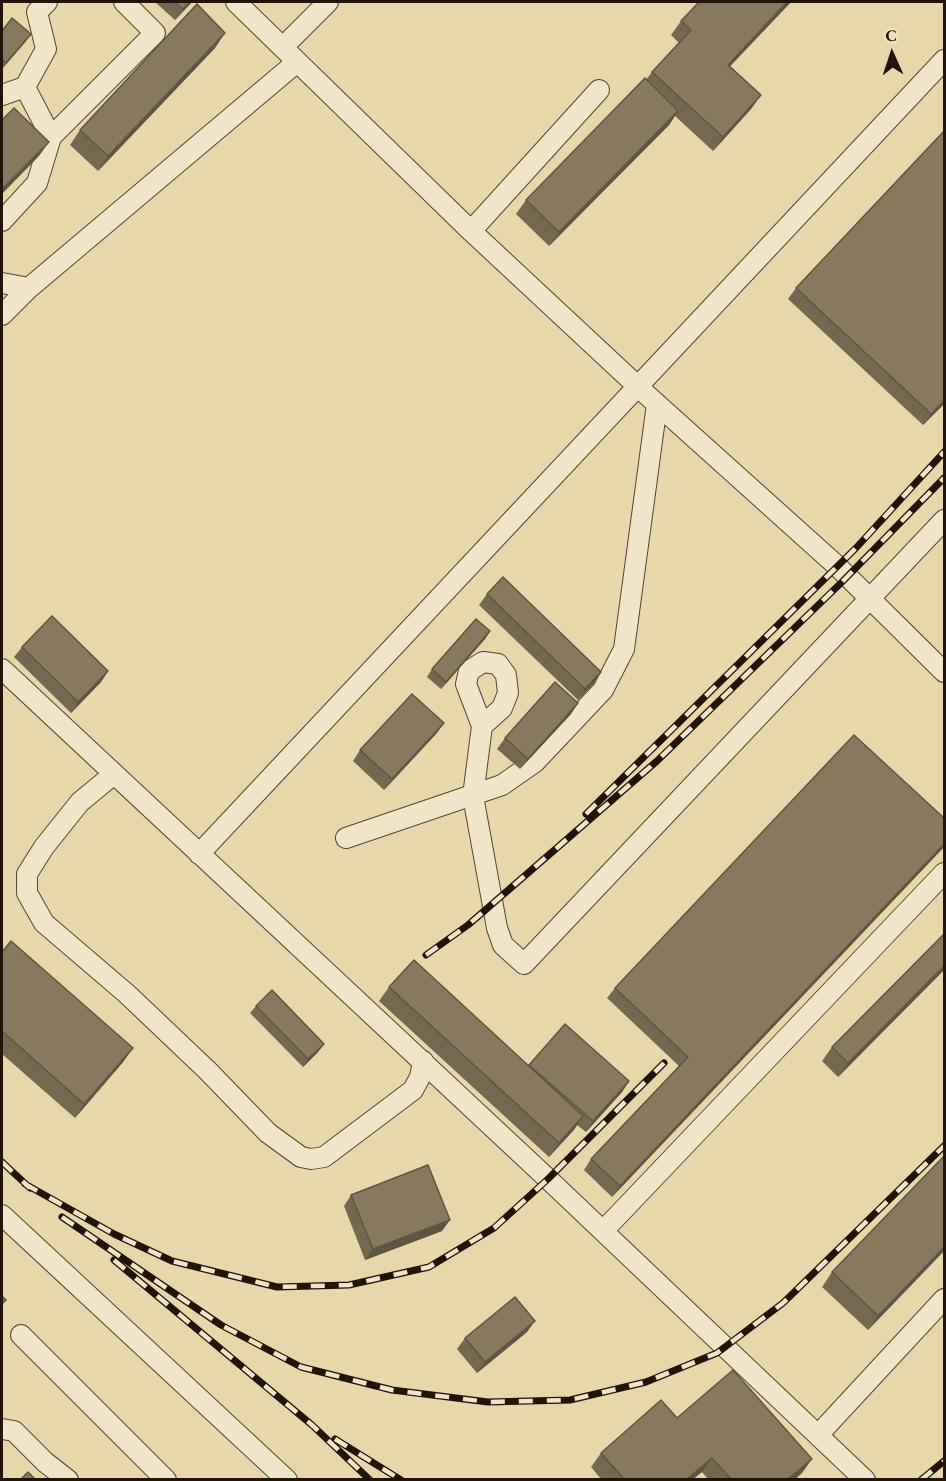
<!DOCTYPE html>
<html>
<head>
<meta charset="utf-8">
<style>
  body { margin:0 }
  #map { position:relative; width:946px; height:1481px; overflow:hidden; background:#e8d7aa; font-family:"EB Garamond",serif }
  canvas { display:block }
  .frame { position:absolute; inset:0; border:3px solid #21140b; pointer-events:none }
  .north { position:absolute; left:862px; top:24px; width:60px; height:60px; -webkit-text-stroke:4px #f0e5c8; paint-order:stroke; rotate:357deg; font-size:16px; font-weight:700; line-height:24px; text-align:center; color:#21140b }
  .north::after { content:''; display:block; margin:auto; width:21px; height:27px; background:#21140b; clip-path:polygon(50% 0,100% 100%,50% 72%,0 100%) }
</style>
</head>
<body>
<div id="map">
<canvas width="946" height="1481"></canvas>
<div class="frame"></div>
<div class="north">С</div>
</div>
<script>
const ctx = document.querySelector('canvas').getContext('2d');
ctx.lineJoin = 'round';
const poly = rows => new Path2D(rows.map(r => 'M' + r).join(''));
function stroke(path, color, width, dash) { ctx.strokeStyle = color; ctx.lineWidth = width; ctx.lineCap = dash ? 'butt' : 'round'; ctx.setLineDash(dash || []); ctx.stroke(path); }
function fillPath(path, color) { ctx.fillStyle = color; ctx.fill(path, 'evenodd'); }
const minor = poly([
  [47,2,37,12,46,49,25,87,51,137],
  [236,2,471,231,648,396,836,565,944,672],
  [283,47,328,2],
  [2,95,25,87],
  [2,221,37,183,51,137,155,33,124,2],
  [471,231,599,90],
  [2,283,29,288],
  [2,315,29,288,297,62],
  [2,669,548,1179,865,1480],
  [482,726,502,708,508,693,506,675,498,664,483,662,469,671,466,684,482,726,473,796,497,928,503,945,524,964,944,520],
  [114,774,80,802,44,847,27,874,27,893,44,923,127,994,208,1071,268,1133,301,1157,311,1159,324,1157,413,1090,420,1077,423,1061],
  [346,838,502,785,535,762,603,690,624,649,657,404],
  [199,854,944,60],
  [2,1215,287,1480],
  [603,1231,944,873],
  [21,1335,166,1480],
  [2,1429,14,1431,45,1462,68,1480],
  [818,1435,944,1299]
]);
const rail = poly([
  [586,814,856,548,944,452],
  [426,955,468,925,657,761,842,582,944,478],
  [2,1162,30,1188],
  [25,1184,114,1234,172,1261,277,1287,349,1285,429,1267,494,1228,548,1179,664,1063],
  [62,1217,221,1325,301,1367,392,1390,488,1402,570,1400,646,1382,717,1353,783,1303,944,1146],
  [114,1260,312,1425,370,1480],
  [335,1439,401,1480],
  [921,1480,944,1461]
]);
const wall = poly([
  [155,2,192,2,175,20],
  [791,2,730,66,761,95,751,109,713,151,675,116,669,125,549,246,516,214,526,200,646,80,652,72,679,43,671,35,681,21],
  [2,31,26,41,2,69],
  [215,48,98,171,70,145,80,130],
  [945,130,945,403,923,425,788,299,796,288],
  [487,594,601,672,594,683,578,700,479,605],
  [490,631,485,639,441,689,427,677,432,669],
  [22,647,108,671,101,682,71,713,14,657],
  [578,703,571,714,520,769,497,749,505,738],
  [444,723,436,734,384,790,353,761,360,750],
  [945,819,945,846,612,1197,584,1170,591,1159,679,1066,607,998,615,988],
  [945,933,945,969,838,1077,822,1061,832,1047],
  [2,952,133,1048,123,1062,75,1118,2,1054],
  [389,987,529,1065,629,1081,622,1092,586,1132,577,1125,549,1157,379,1001],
  [256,1006,324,1044,318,1052,303,1067,250,1013],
  [351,1195,442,1231,365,1260,344,1206],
  [945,1250,868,1330,822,1287,832,1272],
  [527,1332,477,1373,457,1349,465,1338],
  [677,1418,802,1473,795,1479,708,1479,702,1472,693,1479,601,1479,591,1467,601,1453]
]);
const shadedWall = poly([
  [190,2,192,2,175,20,183,9],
  [787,2,791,2,718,79,728,65],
  [225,33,215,48,98,171,108,156],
  [31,34,26,41,2,69,6,63],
  [761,95,751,109,713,151,723,137],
  [678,111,669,125,549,246,559,232],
  [49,142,39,156,2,194,2,189],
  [945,400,945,403,923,425,931,414],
  [490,631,485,639,441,689,446,682],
  [108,671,101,682,71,713,78,702],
  [601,672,594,683,578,700,585,689],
  [578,703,571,714,520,769,528,759],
  [444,723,436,734,384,790,392,779],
  [945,843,945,846,612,1197,620,1186],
  [945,965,945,969,838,1077,848,1063],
  [324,1044,318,1052,303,1067,308,1059],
  [133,1048,123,1062,75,1118,84,1104],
  [629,1081,622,1092,586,1132,593,1121],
  [583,1116,574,1130,549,1157,559,1143],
  [450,1220,442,1231,365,1260,373,1249],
  [945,1246,945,1250,868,1330,878,1316],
  [535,1321,527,1332,477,1373,485,1362],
  [712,1458,702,1472,693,1479,687,1479],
  [812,1459,802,1473,795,1479,788,1479]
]);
const building = poly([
  [174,2,190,2,183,9,174,2],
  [699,2,787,2,728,65,761,95,723,137,652,72,691,30,681,21,699,2],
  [197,4,225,33,108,156,80,130,197,4],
  [12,18,31,34,6,63,2,59,2,31,12,18],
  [645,78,678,111,559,232,526,200,645,78],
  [14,108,49,142,2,189,2,120,14,108],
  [945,130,945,400,931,414,796,288,945,130],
  [503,577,601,672,585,689,487,594,503,577],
  [52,616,108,671,78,702,22,647,52,616],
  [476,619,490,631,446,682,432,669,476,619],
  [555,682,578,703,528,759,505,738,555,682],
  [412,694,444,723,392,779,360,750,412,694],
  [854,735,945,819,945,843,620,1186,591,1159,688,1057,615,988,854,735],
  [945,933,945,965,848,1063,832,1047,945,933],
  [11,941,133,1048,84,1104,2,1031,2,952,11,941],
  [414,960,583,1116,559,1143,389,987,414,960],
  [272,990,324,1044,308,1059,256,1006,272,990],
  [565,1024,629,1081,593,1121,529,1065,565,1024],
  [945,1155,945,1246,878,1316,832,1272,945,1155],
  [428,1165,450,1220,373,1249,351,1195,428,1165],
  [2,1296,6,1300,2,1304,2,1296],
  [515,1297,535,1321,485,1362,465,1338,515,1297],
  [733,1370,812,1459,788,1479,731,1479,712,1458,687,1479,624,1479,601,1453,661,1400,677,1418,733,1370],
  [28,1472,35,1479,21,1479,28,1472]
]);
stroke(minor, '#534533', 22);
stroke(minor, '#f0e5c8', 20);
stroke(rail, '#21140b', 7);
stroke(rail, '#f0e5c8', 4.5, [14]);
fillPath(wall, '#756851');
fillPath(shadedWall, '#5f5542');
fillPath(building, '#88795e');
stroke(building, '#5f5542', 1.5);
</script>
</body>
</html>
